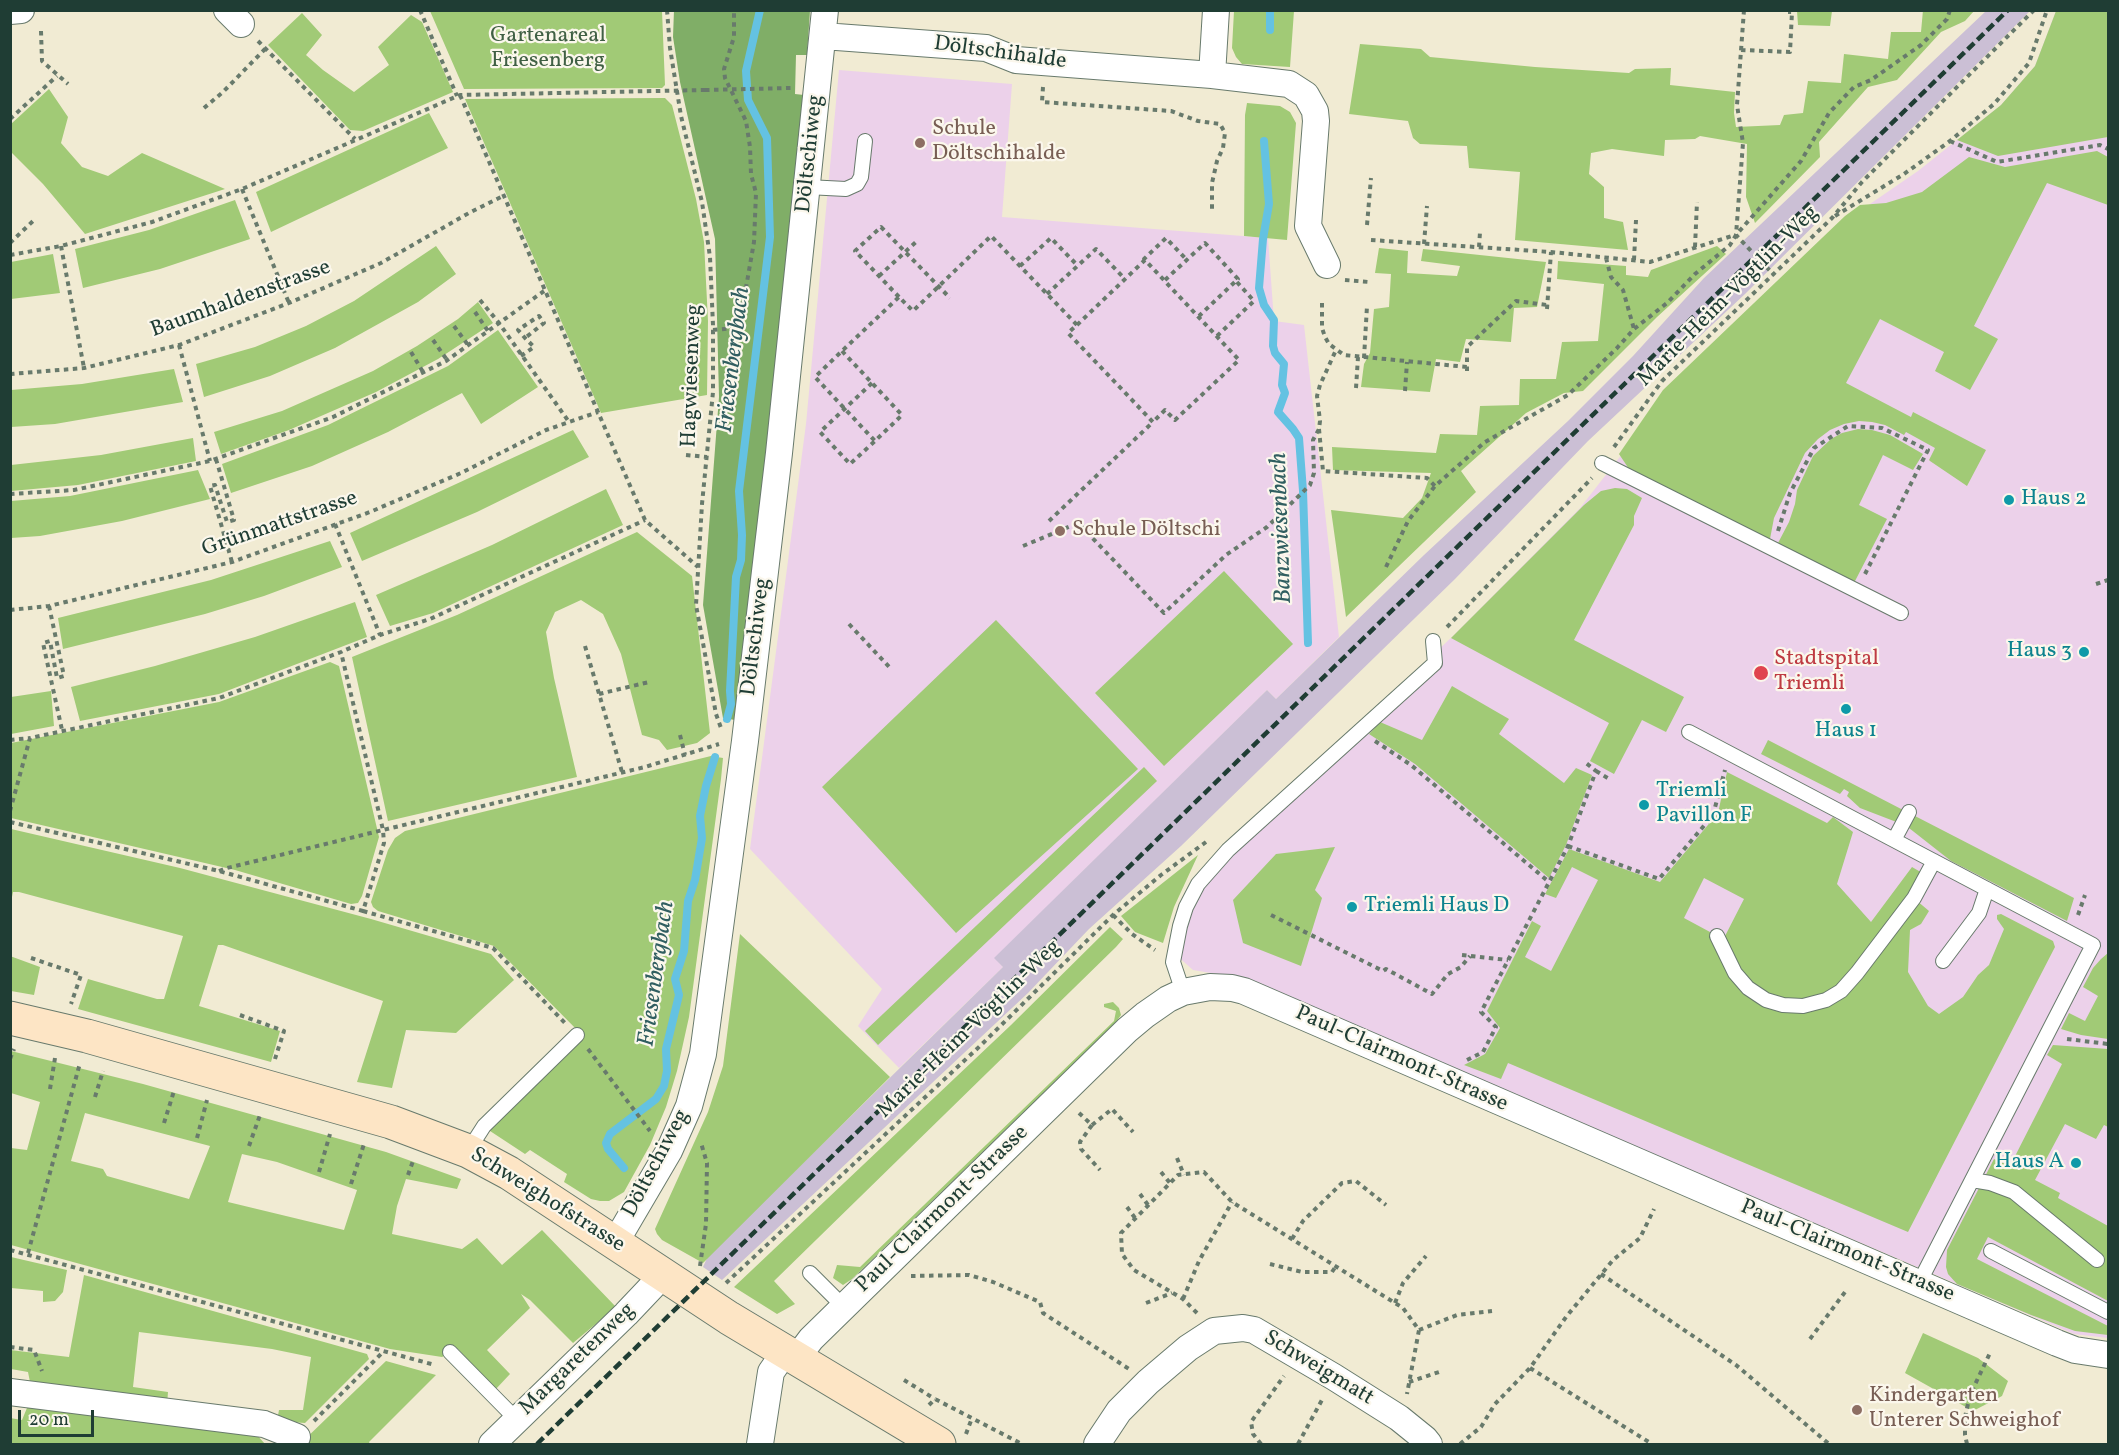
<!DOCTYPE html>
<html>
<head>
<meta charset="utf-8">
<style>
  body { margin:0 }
  #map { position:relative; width:2119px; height:1455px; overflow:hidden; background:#f1ebd3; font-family:Vollkorn,serif }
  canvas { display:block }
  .frame { position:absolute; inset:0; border:12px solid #1f3d34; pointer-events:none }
  .scale { position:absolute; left:18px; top:1410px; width:76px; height:27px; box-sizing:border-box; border:3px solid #1f3d34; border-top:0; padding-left:8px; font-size:18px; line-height:21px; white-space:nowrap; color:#1f3d34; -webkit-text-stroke:4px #fbf7ec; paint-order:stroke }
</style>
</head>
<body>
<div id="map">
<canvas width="2119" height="1455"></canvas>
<div class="frame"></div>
<div class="scale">20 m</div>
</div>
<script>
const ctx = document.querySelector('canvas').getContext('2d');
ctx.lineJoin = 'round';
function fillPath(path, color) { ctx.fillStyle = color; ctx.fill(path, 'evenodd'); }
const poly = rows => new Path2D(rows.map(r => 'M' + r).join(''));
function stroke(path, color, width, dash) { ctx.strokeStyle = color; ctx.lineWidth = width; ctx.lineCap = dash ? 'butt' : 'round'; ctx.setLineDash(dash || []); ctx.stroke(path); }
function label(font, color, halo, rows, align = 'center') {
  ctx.font = font + ' Vollkorn,serif'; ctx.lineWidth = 4.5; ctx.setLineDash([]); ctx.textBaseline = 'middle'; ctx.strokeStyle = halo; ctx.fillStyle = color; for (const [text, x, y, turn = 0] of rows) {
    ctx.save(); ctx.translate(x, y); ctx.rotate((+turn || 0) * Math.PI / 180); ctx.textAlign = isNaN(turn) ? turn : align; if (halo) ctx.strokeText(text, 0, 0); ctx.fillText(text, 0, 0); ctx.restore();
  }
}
const built = poly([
  [2056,11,2108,11,2108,1338,2074,1334,1241,978,1193,970,1175,954,1194,885,1373,711,1453,636,1580,508,1672,390,1838,226,1918,171,2001,105,2035,66],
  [839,70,1012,84,1002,217,1268,238,1274,321,1304,325,1339,637,1276,699,1267,690,995,958,1003,967,899,1068,858,1026,882,989,750,849,806,424]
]);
const industrial = poly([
  [1986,11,2030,11,1745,294,1588,441,1455,579,1181,846,1089,929,1028,993,722,1280,703,1267,708,1256,1003,967,994,958,1267,690,1276,699,1424,555,1568,421,1633,356,1704,278]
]);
const green = poly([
  [1923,10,1974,11,1965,21,1941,32,1897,80,1868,87,1819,142,1820,157,1755,223,1746,197,1747,144,1700,136,1695,139,1665,140,1664,156,1612,149,1591,153,1589,174,1604,187,1604,218,1623,222,1628,250,1515,240,1520,172,1469,168,1467,146,1420,144,1413,138,1408,121,1349,114,1360,44,1421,49,1430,57,1535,67,1629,73,1635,69,1671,68,1670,85,1735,92,1734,113,1736,127,1780,125,1784,115,1803,113,1808,81,1841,83,1844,54,1888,59,1891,32,1921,32],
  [430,11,662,11,665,85,662,88,464,89],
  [1234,11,1294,11,1290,67,1242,64,1236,57,1232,48],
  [1797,11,1832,11,1830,26,1798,25],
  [2056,11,2108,11,2108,137,1998,156,1957,140,2001,105,2035,66],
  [302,13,322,35,306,55,323,70,354,92,389,65,378,47,411,15,422,22,453,92,363,131,350,130,268,45],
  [49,89,68,117,61,143,82,167,108,176,142,153,225,189,85,234,43,184,11,152,11,124],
  [665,98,672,105,696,199,704,242,708,321,707,395,601,413,465,99],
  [1247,103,1280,106,1290,112,1296,123,1287,240,1244,236,1245,115],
  [429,113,448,148,271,232,256,192],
  [2097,151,2108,157,2108,205,2047,183,1974,326,1998,339,1970,390,1935,371,1944,352,1880,319,1846,383,1911,417,1913,412,1986,450,1967,486,1930,461,1929,460,1935,448,1906,432,1904,435,1885,425,1872,422,1859,421,1844,424,1830,430,1818,439,1805,453,1774,518,1770,539,1629,469,1619,454,1663,390,1845,216,1860,205,1886,203,1922,192,1969,157,2005,167],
  [235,200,250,239,160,269,83,288,75,249,149,230],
  [436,246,456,274,418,302,335,348,270,376,204,397,196,364,255,347,306,326,354,301],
  [1717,246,1726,254,1657,317,1583,391,1564,393,1526,413,1461,471,1476,492,1346,617,1331,510,1403,518,1422,498,1431,473,1333,470,1332,447,1436,453,1440,434,1477,435,1480,406,1519,405,1520,379,1556,379,1562,342,1598,341,1604,284,1557,279,1558,261,1626,266,1626,275,1648,277,1651,270],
  [1379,248,1408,251,1407,273,1457,276,1460,266,1421,261,1423,249,1546,262,1537,307,1514,308,1511,342,1466,339,1460,362,1436,359,1430,392,1361,387,1364,364,1370,353,1374,309,1389,307,1391,274,1375,273],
  [53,254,60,293,11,299,11,262],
  [478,302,493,323,438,359,376,392,289,430,221,454,214,432,282,411,373,371,417,346,458,319],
  [498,330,538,387,481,424,462,393,388,432,312,466,231,493,222,464,328,425,448,366],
  [174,369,183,402,55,424,11,427,11,390,82,384],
  [1858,429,1872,430,1890,435,1923,454,1913,470,1883,455,1859,505,1887,519,1854,583,1778,543,1789,522,1795,504,1797,490,1813,456,1831,439,1842,433],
  [573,430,589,457,477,512,362,561,350,533],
  [193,438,196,461,78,485,11,491,11,465,101,455],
  [198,470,210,499,122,521,40,536,11,538,11,501,70,496],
  [1615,488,1627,489,1642,498,1634,516,1634,525,1574,640,1684,697,1666,732,1642,720,1614,774,1590,761,1609,723,1451,638,1584,505,1601,491],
  [606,489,623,525,433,613,390,626,376,595,492,545],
  [637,532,692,576,710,733,697,743,667,750,659,740,642,735,621,654,603,614,581,600,555,612,546,632,554,678,577,777,388,821,352,657,457,615],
  [330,541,342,567,264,596,205,614,63,649,58,618,211,580],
  [1224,571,1293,644,1164,766,1095,693],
  [355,602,367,637,219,694,80,721,71,687,155,666,255,637],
  [996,620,1138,769,956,933,822,787],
  [330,662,339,666,379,837,362,896,358,903,351,904,235,870,11,818,11,743,219,702],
  [1452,686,1509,719,1499,734,1564,783,1576,768,1592,775,1566,845,1549,878,1415,764,1369,734,1380,722,1422,740],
  [51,691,54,726,11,734,11,697],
  [1768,740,1905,811,1899,823,1860,808,1847,796,1849,792,1844,789,1840,794,1761,754],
  [711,756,723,758,721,779,689,1017,677,1071,666,1107,650,1145,624,1192,609,1201,600,1201,591,1199,564,1182,567,1174,530,1150,525,1154,487,1129,583,1036,494,946,378,911,373,907,371,902,388,850,395,838,405,831],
  [1144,767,1157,781,878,1045,865,1031],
  [1727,772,1827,823,1833,817,1853,832,1837,884,1871,922,1912,867,1924,874,1920,883,1855,972,1838,989,1825,997,1805,1003,1790,1003,1763,995,1751,987,1739,974,1722,938,1724,938,1744,899,1704,878,1684,918,1710,932,1735,980,1745,992,1761,1002,1780,1009,1803,1011,1820,1007,1842,997,1861,976,1916,900,1929,911,1921,924,1910,930,1908,972,1928,1006,1939,1014,1963,997,1978,975,1989,965,2004,929,1997,919,1997,915,2001,914,2053,941,2055,947,1908,1232,1508,1063,1501,1079,1464,1065,1485,1054,1500,1028,1487,1011,1532,921,1541,926,1525,957,1551,971,1598,880,1572,867,1556,898,1545,894,1569,849,1660,882,1718,813],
  [1915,816,2074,898,2067,921,1951,861,1909,828],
  [11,829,180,868,371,919,491,954,514,980,456,1033,406,1030,392,1088,357,1082,383,1001,223,945,218,945,199,1006,280,1031,271,1062,78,1009,88,979,157,999,164,999,183,936,19,892,13,892,11,902],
  [1335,847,1315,890,1322,898,1301,966,1243,943,1233,900,1276,854],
  [1198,855,1174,907,1163,943,1135,932,1121,916],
  [1110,927,1123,939,1116,947,774,1281,795,1304,777,1314,734,1287,1011,1025],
  [740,934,890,1077,703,1263,662,1240,657,1234,655,1229,708,1112,723,1066],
  [2108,953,2108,1039,2081,1035,2061,1029,2069,1013,2085,1021,2098,996,2083,987,2093,968,2101,959],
  [10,956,40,967,34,995,11,991],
  [1113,1002,1119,1008,1121,1015,1116,1022,852,1279,843,1285,833,1278,837,1265,860,1267,1114,1021,1116,1011,1104,1007,1104,1004],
  [2053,1045,2108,1049,2108,1127,2104,1125,2096,1139,2065,1124,2035,1180,2060,1193,2058,1198,2108,1226,2108,1301,1988,1237,1977,1259,2108,1326,2108,1335,2075,1331,2031,1315,1957,1284,1948,1274,1946,1267,1947,1250,1994,1159,2010,1166,2062,1064,2047,1055],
  [11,1051,143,1084,386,1152,461,1179,457,1189,406,1179,397,1206,392,1234,462,1249,477,1238,502,1265,542,1230,616,1307,573,1343,530,1300,521,1294,530,1308,487,1350,510,1374,495,1390,458,1349,442,1357,390,1349,11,1245,11,1148,27,1150,40,1102,11,1093],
  [85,1113,210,1146,189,1199,107,1176,103,1169,71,1161],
  [242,1154,277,1162,357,1190,344,1230,228,1202],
  [11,1257,67,1270,63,1292,55,1301,43,1302,43,1291,11,1288],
  [84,1275,367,1354,369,1359,305,1423,277,1421,279,1410,303,1410,311,1357,272,1349,139,1332,133,1387,168,1392,167,1405,31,1387,28,1372,11,1369,10,1350,69,1357],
  [1923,1333,1978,1358,2008,1381,2002,1396,1973,1411,1905,1373],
  [386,1361,436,1375,369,1442,370,1444,300,1444],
  [29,1403,257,1435,265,1444,11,1444,10,1418,22,1420]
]);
const forest = poly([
  [674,10,810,11,807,55,796,55,795,94,804,95,778,371,735,720,723,718,703,605,719,397,715,239,680,82,673,37]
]);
const stream = poly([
  [1270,30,1270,10],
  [1264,141,1269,204,1263,239,1259,288,1264,305,1274,320,1273,346,1275,353,1284,364,1282,385,1285,393,1278,412,1293,429,1299,438,1303,491,1308,643],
  [727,719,731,704,730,691,736,577,741,560,742,535,739,491,770,237,767,138,748,100,746,71,760,10],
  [624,1168,608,1149,606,1143,610,1134,656,1099,664,1086,667,1071,666,1049,679,995,675,979,684,951,688,901,695,880,702,838,700,816,706,786,715,757]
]);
const path = poly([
  [420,10,457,96],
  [667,10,670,48,681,116,702,202,710,257,713,325,713,392,702,504,696,605,716,714,721,728],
  [1744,10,1737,105,1743,143,1736,235,1774,275],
  [41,31,42,61,68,84],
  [258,41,355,139],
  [1741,50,1790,52,1792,12,1788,12],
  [1043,87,1042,102,1171,111,1198,121,1220,124,1225,133,1223,148,1217,161,1212,183,1212,210],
  [460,95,645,520,698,567],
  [204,108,223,92,265,49],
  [10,119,57,76],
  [1950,141,1997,162,2100,145,2108,149],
  [242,189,289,303],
  [1835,216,1904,174,1950,141,1994,104,2029,63,2047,10],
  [1367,225,1371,178],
  [1371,240,1551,252,1650,262,1735,235],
  [10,243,33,221],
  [1424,244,1427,206],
  [61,246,84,368],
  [1479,247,1480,232],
  [1695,247,1697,202],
  [10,255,61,246,152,222,242,189,460,95,705,90],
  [1606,258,1611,277,1623,290,1634,329],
  [1145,260,1144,259,1166,238,1187,260],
  [1634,260,1636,220],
  [1020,266,1051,238,1078,266],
  [879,276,917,241],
  [1165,280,1205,243,1238,279,1199,316],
  [1345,280,1369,282],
  [1047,294,1096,249,1125,279],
  [899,297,855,251,881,227,950,298],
  [480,300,499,323,569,422],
  [1322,303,1322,328,1325,337,1329,344,1344,355,1467,367],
  [1547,309,1551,252],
  [475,312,488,331],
  [1077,325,1145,260,1239,360,1175,420,1165,410,1153,422],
  [454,326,468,345],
  [713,330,735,328,744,299,754,242,756,193,751,174,750,147,746,121,725,78,724,69,734,37,734,10],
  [1217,336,1254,301,1236,281],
  [433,340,447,360],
  [179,345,210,461],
  [842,351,902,415,875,441,815,377,842,351,899,297,913,311,991,236,1077,325,1068,333,1153,422,1049,521],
  [411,352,423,372],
  [521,356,534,347,525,338,518,330,539,316,544,323,525,338],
  [1364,358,1367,306],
  [1467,371,1467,347,1516,301,1547,305],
  [10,374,84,368,179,345,289,303,381,263,469,213,503,196],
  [872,383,820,432,850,464,875,441],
  [1356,388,1358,357],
  [1405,391,1407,362],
  [1319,429,1323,471,1427,478,1435,486],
  [1614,447,1662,381,1832,218,1862,182,2034,10],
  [686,455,707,457],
  [216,459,234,520,227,522,215,485,210,486,232,562],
  [10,494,74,490,210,461,333,417,446,361,544,291],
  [335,524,380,635],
  [1778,531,1790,493,1814,448,1848,426,1882,428,1928,450,1865,574],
  [1023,546,1078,523,1164,613,1226,555,1267,527,1310,485,1314,473,1313,440,1319,429,1320,421,1317,396,1320,385,1336,350],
  [1386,567,1408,521,1435,486,1485,442,1568,395,1617,348,1634,329,1667,303,1695,274,1730,245,1736,235,1801,161,1829,113,1854,87,1871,80,1921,45,1947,19,1950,10],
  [2096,584,2108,580],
  [49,606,64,676,57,678,50,641,43,643,62,730],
  [10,610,49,606,232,562,370,512,461,473,546,430,598,412],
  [849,624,892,670],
  [1447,627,1592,478],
  [585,646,622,772],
  [599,694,649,682],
  [680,735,685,755],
  [10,740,30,738],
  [1375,741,1411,765,1549,882],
  [1596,771,1611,780],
  [10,811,30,738,219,698,341,652,380,635,430,619,645,520],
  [10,822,219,871,363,911,384,843,383,830,645,767,719,744],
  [1568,846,1659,879,1713,815,1725,770],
  [219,871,227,868,383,830,341,652],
  [363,911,493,948,565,1023],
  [1113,915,1132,934,1155,950],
  [1271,915,1383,971,1386,969,1432,994,1448,974,1461,967,1470,956],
  [2078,915,2085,895],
  [1462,955,1508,960],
  [31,958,81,975,71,1004],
  [240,1015,284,1031,275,1059],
  [2067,1039,2108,1044],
  [588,1049,650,1131],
  [10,1059,14,1049],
  [1467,1060,1483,1052,1496,1027,1481,1012,1568,846,1596,771,1586,763],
  [50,1089,55,1058],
  [95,1097,103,1071],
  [1079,1113,1092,1125,1080,1142,1081,1149,1100,1170],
  [164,1123,174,1091],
  [1092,1125,1112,1109,1133,1132],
  [197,1138,207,1100],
  [249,1146,260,1115],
  [1177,1158,1184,1175],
  [319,1172,330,1134],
  [1161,1172,1170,1183],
  [408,1175,413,1161],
  [351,1184,364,1144],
  [1140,1194,1148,1205],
  [1127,1207,1135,1218],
  [1292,1239,1303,1221,1342,1183,1356,1181,1386,1205],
  [10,1250,435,1365],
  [28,1253,80,1063],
  [1270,1264,1302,1272,1332,1272,1336,1266],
  [700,1266,706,1224,707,1163,701,1143],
  [1601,1274,1736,1365,1829,1444],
  [911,1276,969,1275,993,1282,1040,1302,1043,1313,1129,1369],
  [726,1283,980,1046,1113,915,1161,875,1206,842],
  [1183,1299,1199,1261,1232,1202],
  [1146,1303,1172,1293],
  [1395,1303,1403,1283,1426,1256],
  [1197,1313,1183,1299,1134,1270,1122,1254,1121,1233,1178,1175,1204,1172,1232,1202,1403,1308,1419,1330,1407,1394],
  [1419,1330,1457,1315,1492,1311],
  [1810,1339,1845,1292],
  [10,1347,34,1350,42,1371],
  [1530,1368,1652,1444],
  [904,1380,935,1399],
  [1409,1382,1442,1371],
  [929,1405,935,1399,1022,1444],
  [314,1421,383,1352],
  [966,1434,972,1418],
  [1261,1444,1253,1434,1251,1422,1284,1376],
  [1298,1444,1323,1398],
  [1460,1444,1481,1427,1495,1404,1530,1368,1566,1317,1613,1260,1640,1238,1654,1209],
  [1967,1444,1965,1435,1965,1417,1970,1395,1990,1353]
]);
const lane = poly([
  [807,187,846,189,857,184,861,177,865,141],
  [1602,463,1901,613],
  [1689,732,2093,945,1919,1283],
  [1894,840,1909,812],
  [1717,936,1735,973,1748,988,1766,1000,1783,1005,1803,1006,1826,1000,1841,991,1857,973,1914,898,1934,861],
  [1943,961,1979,913,1987,889],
  [1183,992,1173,962,1180,926,1186,907,1198,884,1228,850,1435,663,1433,641],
  [468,1151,484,1126,577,1035],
  [1972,1180,1990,1183,2014,1192,2097,1260],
  [1991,1251,2108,1312],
  [810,1273,844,1307],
  [450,1352,517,1420]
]);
const street = poly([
  [227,10,241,24],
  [10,11,21,10],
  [823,36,986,48,1016,60,1212,75,1289,84,1306,95,1315,111,1316,121,1308,226,1327,265],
  [1212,75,1216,10],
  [615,1243,669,1151,689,1106,703,1054,745,741,779,453,825,10],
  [796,1359,811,1339,1127,1030,1145,1015,1168,999,1183,992,1210,987,1232,988,1244,991,2057,1343,2075,1350,2108,1355],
  [10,1392,264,1424,297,1437],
  [492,1444,626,1314,663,1275],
  [760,1444,771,1372,785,1352],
  [1097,1444,1119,1411,1148,1382,1188,1348,1214,1331,1243,1328,1254,1330,1334,1377,1399,1418,1425,1439,1429,1444]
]);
const secondary = poly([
  [10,1018,87,1036,391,1122,468,1151,509,1173,729,1318,939,1444]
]);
const rail = poly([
  [537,1444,2008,10]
]);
const pathBridge = poly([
  [705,90,791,88]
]);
const markers = [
  [920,143,6,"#8d6e63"],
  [2009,500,6,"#0f9aa8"],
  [1060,531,6,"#8d6e63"],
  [2084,652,6,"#0f9aa8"],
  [1761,673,8,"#e0444e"],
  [1846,709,6,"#0f9aa8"],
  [1644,805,6,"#0f9aa8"],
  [1352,907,6,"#0f9aa8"],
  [2076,1163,6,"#0f9aa8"],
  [1857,1410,6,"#8d6e63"]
];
const parkNames = [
  ["Gartenareal",548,37],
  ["Friesenberg",548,62]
];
const streetNames = [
  ["Döltschihalde",1000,54,8],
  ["Döltschiweg",811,154,-84],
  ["Marie-Heim-Vögtlin-Weg",1729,297,-45],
  ["Baumhaldenstrasse",241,300,-20],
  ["Hagwiesenweg",693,376,-88],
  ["Grünmattstrasse",280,525,-19],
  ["Döltschiweg",757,637,-83],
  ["Marie-Heim-Vögtlin-Weg",970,1030,-44],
  ["Paul-Clairmont-Strasse",1401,1060,24],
  ["Döltschiweg",657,1164,-62],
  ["Schweighofstrasse",547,1201,32],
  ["Paul-Clairmont-Strasse",943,1210,-44],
  ["Paul-Clairmont-Strasse",1847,1252,23],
  ["Margaretenweg",578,1360,-44],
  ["Schweigmatt",1318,1369,31]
];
const educationNames = [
  ["Schule",932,130],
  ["Döltschihalde",932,155],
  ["Schule Döltschi",1072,531],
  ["Kindergarten",1869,1397],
  ["Unterer Schweighof",1869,1422]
];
const cultureNames = [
  ["Haus 2",2021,500],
  ["Haus 3",2072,652,"right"],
  ["Haus 1",1846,732,"center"],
  ["Triemli",1656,792],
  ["Pavillon F",1656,817],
  ["Triemli Haus D",1364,907],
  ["Haus A",2064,1163,"right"]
];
const healthNames = [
  ["Stadtspital",1774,660],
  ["Triemli",1774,685]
];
const waterNames = [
  ["Friesenbergbach",735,360,-83],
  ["Banzwiesenbach",1283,528,-92],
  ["Friesenbergbach",658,974,-82]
];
fillPath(built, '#ecd1ea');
fillPath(industrial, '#cbbfd5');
fillPath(green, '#a1ca76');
fillPath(forest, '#80ae67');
stroke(stream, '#64c2e2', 8);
stroke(lane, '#687a6c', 16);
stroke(street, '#687a6c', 28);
stroke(secondary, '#687a6c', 35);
stroke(path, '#687a6c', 4, [4.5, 4.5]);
stroke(lane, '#fff', 14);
stroke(street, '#fff', 26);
stroke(secondary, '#fde5c5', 33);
stroke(rail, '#1f3d34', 4.5, [9, 4.5]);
stroke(pathBridge, '#687a6c', 4, [4.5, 4.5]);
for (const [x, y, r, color] of markers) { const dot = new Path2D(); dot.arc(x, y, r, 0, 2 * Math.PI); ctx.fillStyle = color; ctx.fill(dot); stroke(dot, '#fbf7ec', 2); }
label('22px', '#406044', '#fbf7ec', parkNames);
label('22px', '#1f3d34', '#fbf7ec', streetNames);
label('22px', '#785e54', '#fbf7ec', educationNames, 'left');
label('22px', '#0d838f', '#fbf7ec', cultureNames, 'left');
label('22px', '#be3a42', '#fbf7ec', healthNames, 'left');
label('italic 24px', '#305e60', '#fbf7ec', waterNames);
</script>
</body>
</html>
